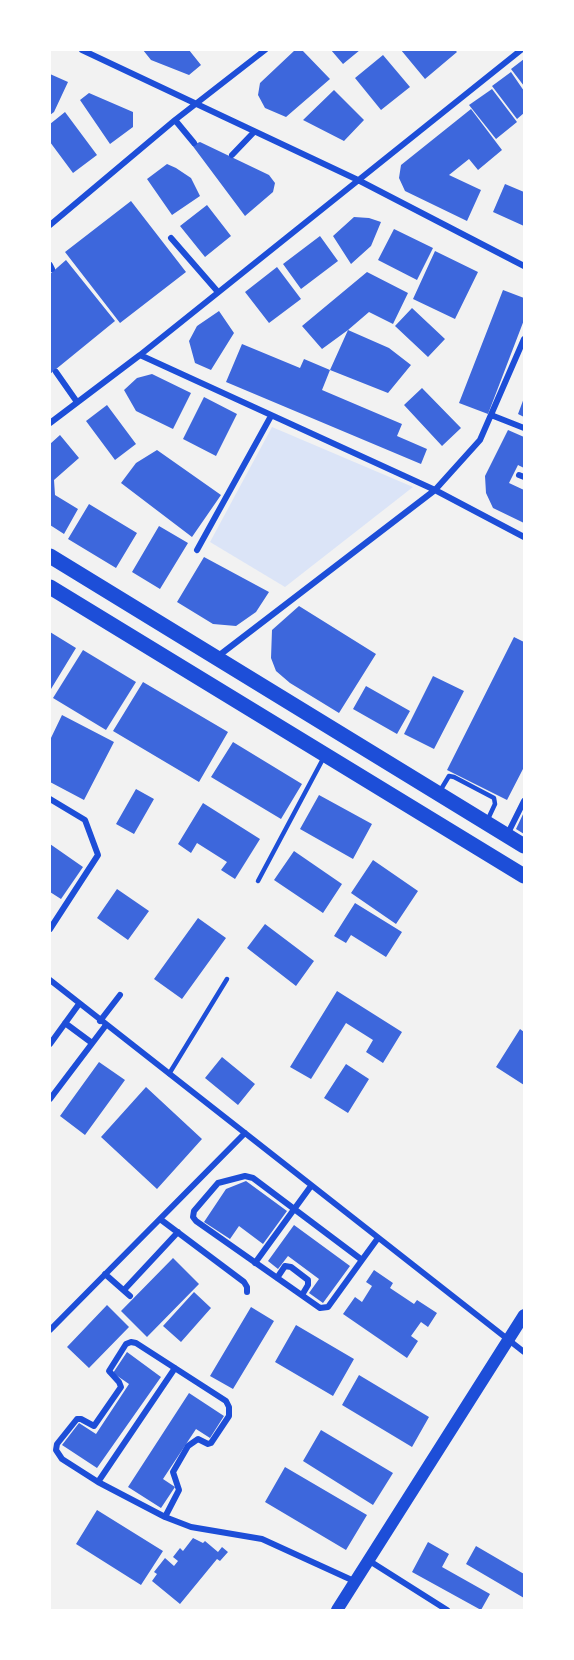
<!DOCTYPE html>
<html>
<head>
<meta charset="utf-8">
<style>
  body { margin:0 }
  #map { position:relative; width:574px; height:1660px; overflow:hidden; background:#f2f2f2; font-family:Inter,sans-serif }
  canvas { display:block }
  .frame { position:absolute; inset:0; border:51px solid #fff; pointer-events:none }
</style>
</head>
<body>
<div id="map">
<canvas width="574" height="1660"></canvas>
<div class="frame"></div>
</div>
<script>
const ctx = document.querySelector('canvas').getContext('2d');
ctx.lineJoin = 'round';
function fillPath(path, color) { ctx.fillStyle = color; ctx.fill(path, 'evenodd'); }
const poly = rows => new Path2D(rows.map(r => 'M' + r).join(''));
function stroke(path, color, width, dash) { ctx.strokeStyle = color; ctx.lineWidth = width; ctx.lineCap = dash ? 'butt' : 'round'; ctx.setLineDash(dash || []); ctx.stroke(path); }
const green = poly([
  [272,427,413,487,285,587,210,542]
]);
const building = poly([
  [143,50,189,50,201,65,189,75,151,60],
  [295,50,302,50,330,79,286,117,265,108,258,95,260,83],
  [331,50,360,50,343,64],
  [401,50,455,50,457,52,425,79],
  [383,55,410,87,381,110,355,78],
  [524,59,524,86,511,69],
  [511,72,524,91,524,113,517,119,492,86],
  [50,74,68,82,54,112,50,115],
  [492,89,517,122,496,139,469,105],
  [334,90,364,120,344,141,303,120],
  [89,93,133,112,133,127,110,144,80,100],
  [471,109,502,150,478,170,469,159,449,175,481,190,467,221,405,191,399,178,401,165],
  [65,112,97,155,73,173,50,142,50,124],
  [200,142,269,175,275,183,273,192,245,216,192,145],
  [167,164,176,168,191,178,200,196,172,215,147,179],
  [505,184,524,192,524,226,493,212],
  [131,201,186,272,120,323,65,252],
  [207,205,231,236,205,257,180,226],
  [354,217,369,218,381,222,371,246,351,264,333,236],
  [394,229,433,248,417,280,378,260],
  [320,236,338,261,301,289,283,264],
  [435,251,478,272,455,319,413,299],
  [66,260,115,321,50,374,50,274],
  [277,267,301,299,269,323,245,292],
  [367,272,408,293,393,324,369,312,348,330,389,348,411,365,388,393,330,370,348,330,322,349,302,326],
  [503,290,524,298,524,320,488,414,459,403],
  [412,308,445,339,428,357,395,326],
  [219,311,234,333,211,370,195,363,189,341,197,326],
  [242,344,300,368,304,359,330,370,322,390,402,424,397,436,427,449,421,464,226,382],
  [152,374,191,393,173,429,136,411,124,390,137,378],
  [422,388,461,428,442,446,404,405],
  [204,397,237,414,216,456,183,439],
  [524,398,524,417,518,414],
  [107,405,136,444,115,460,86,421],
  [508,430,524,437,524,468,518,465,509,483,524,490,524,523,493,508,486,493,485,476],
  [60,435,79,458,54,480,55,495,78,509,64,534,50,525,50,444],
  [157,450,221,495,192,537,121,483,136,463],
  [89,504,137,533,116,568,68,539],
  [159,526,188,543,160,589,132,572],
  [204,557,269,592,256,612,236,626,213,624,177,602],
  [299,606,376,654,339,713,290,683,276,671,271,658,272,630],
  [50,632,76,648,51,689,50,688],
  [514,637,524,642,524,767,507,800,447,770],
  [83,650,136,682,106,730,53,698],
  [433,676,464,691,434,749,404,734],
  [143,682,228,732,199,782,113,731],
  [366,686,410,711,397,734,353,709],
  [62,715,114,742,84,800,50,782,50,740],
  [233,742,302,784,281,819,211,777],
  [136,789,154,799,134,834,116,824],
  [319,795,372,824,353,859,300,829],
  [203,803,260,839,235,879,221,870,227,862,197,843,191,853,178,844],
  [524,812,524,834,516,829],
  [50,844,83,867,61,899,50,892],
  [294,851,342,884,323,913,274,880],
  [373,860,418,891,396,924,351,893],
  [117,889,149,911,128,940,97,918],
  [355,903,402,932,386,957,351,935,346,943,334,936],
  [198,918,226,938,182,999,154,979],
  [265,924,314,961,296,986,247,948],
  [337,991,402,1032,383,1063,366,1052,373,1040,346,1023,311,1079,290,1067],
  [520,1029,524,1032,524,1085,496,1067],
  [222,1057,255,1084,238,1105,205,1078],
  [99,1062,125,1080,85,1135,60,1116],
  [346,1064,369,1079,348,1113,324,1098],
  [146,1087,202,1139,157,1189,101,1137],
  [246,1181,287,1211,263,1244,239,1226,230,1239,204,1222,226,1189],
  [294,1225,350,1266,323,1303,309,1293,319,1279,288,1256,278,1269,268,1261],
  [173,1258,199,1284,147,1337,121,1311],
  [374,1270,393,1283,390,1288,414,1304,417,1300,437,1313,428,1327,421,1322,411,1336,418,1341,407,1358,343,1314,355,1297,362,1302,372,1286,366,1282],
  [194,1292,211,1308,181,1342,163,1326],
  [107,1305,129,1327,89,1368,67,1347],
  [251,1307,274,1321,233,1389,210,1376],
  [296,1325,354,1359,333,1396,275,1362],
  [127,1352,161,1377,97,1468,62,1445,79,1423,96,1434,129,1384,113,1373],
  [359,1375,429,1417,412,1447,342,1405],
  [189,1393,224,1416,210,1438,196,1429,163,1479,175,1487,161,1508,128,1487],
  [321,1430,393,1473,373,1505,303,1461],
  [285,1467,367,1515,346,1550,265,1502],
  [97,1510,163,1551,141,1585,76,1544],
  [193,1538,203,1543,205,1541,218,1552,222,1547,228,1552,220,1561,217,1559,180,1604,152,1581,157,1574,154,1572,165,1558,174,1566,178,1561,173,1557,180,1548,183,1551],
  [428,1542,449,1554,442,1567,490,1594,481,1610,412,1572],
  [476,1546,524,1574,524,1598,466,1564]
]);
const service = poly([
  [440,791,449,776,454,777,494,798,495,804,488,819],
  [258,881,324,757],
  [169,1074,227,979]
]);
const minor = poly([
  [82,50,358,180,524,266],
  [175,120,194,143],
  [232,155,254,132],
  [50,225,175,120,265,50],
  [171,238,218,292],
  [50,265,52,269],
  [140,355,435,490,524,537],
  [56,372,77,402],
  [491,415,524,428],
  [50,423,140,355,521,50],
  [519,475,524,477],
  [197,550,271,416],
  [217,657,435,490,480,440,524,339],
  [50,799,85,820,98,855,50,929],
  [507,835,524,801],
  [50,980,524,1352],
  [100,1021,120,995],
  [65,1023,92,1043],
  [50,1044,79,1004],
  [50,1099,106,1025],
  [160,1219,244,1282,247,1287,247,1292],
  [362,1260,253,1178,245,1176,218,1183,194,1211,193,1217,196,1221,320,1308,328,1307,362,1260,378,1238],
  [255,1263,311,1186],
  [105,1274,130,1296],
  [277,1278,285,1266,291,1267,308,1280,308,1285,302,1295],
  [124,1290,178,1232],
  [50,1330,245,1133],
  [98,1482,175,1368],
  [165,1517,179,1490,173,1472,188,1446,198,1439,208,1444,211,1443,229,1416,229,1407,226,1401,136,1343,131,1342,126,1344,109,1371,119,1382,121,1387,94,1426,81,1419,77,1419,57,1444,56,1450,62,1459,98,1482,165,1517,191,1527,262,1539,354,1581],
  [368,1560,447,1610]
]);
const secondary = poly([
  [337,1610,524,1315]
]);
const primary = poly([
  [50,556,524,846],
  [50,587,524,876]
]);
fillPath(green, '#dbe4f7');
fillPath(building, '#3d67dc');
stroke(service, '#1d4ed8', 4.5);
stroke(minor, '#1d4ed8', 6);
stroke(secondary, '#1d4ed8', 12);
stroke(primary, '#1d4ed8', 15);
</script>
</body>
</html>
